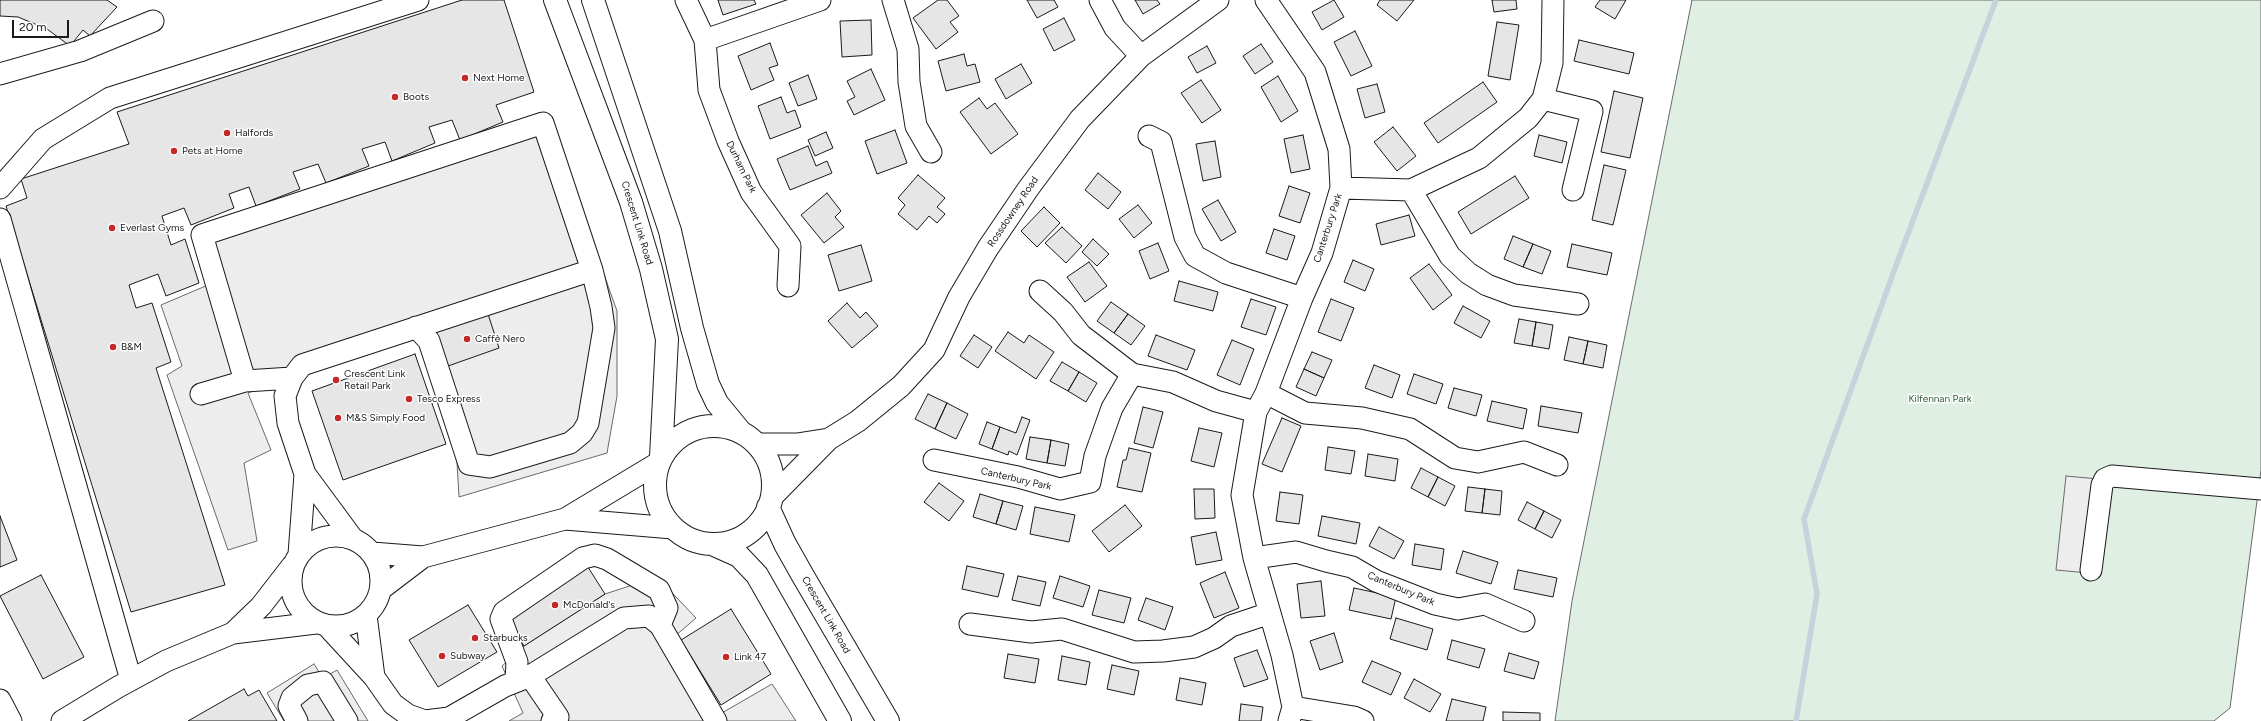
<!DOCTYPE html>
<html>
<head>
<meta charset="utf-8">
<style>
  body { margin:0 }
  #map { position:relative; width:2261px; height:721px; overflow:hidden; background:#fff; font-family:Figtree,sans-serif }
  canvas { display:block }
  .scale { position:absolute; left:12px; top:20px; width:57px; height:18px; box-sizing:border-box; border:2px solid #1a1a1a; border-top:0; padding-left:5px; font-size:12px; line-height:14px; white-space:nowrap; color:#1a1a1a; -webkit-text-stroke:3px #fff; paint-order:stroke }
</style>
</head>
<body>
<div id="map">
<canvas width="2261" height="721"></canvas>
<div class="scale">20 m</div>
</div>
<script>
const ctx = document.querySelector('canvas').getContext('2d');
ctx.lineJoin = 'round';
function fillPath(path, color) { ctx.fillStyle = color; ctx.fill(path, 'evenodd'); }
const poly = rows => new Path2D(rows.map(r => 'M' + r).join(''));
function stroke(path, color, width, dash) { ctx.strokeStyle = color; ctx.lineWidth = width; ctx.lineCap = dash ? 'butt' : 'round'; ctx.setLineDash(dash || []); ctx.stroke(path); }
function label(font, color, halo, rows, align = 'center') {
  ctx.font = font + ' Figtree,sans-serif'; ctx.lineWidth = 3; ctx.setLineDash([]); ctx.textBaseline = 'middle'; ctx.strokeStyle = halo; ctx.fillStyle = color; for (const [text, x, y, turn = 0] of rows) {
    ctx.save(); ctx.translate(x, y); ctx.rotate((+turn || 0) * Math.PI / 180); ctx.textAlign = isNaN(turn) ? turn : align; if (halo) ctx.strokeText(text, 0, 0); ctx.fillText(text, 0, 0); ctx.restore();
  }
}
const green = poly([
  [1692,0,2261,0,2261,470,2230,708,2214,721,1555,721,1572,601,1692,0]
]);
const parking = poly([
  [548,117,617,311,617,396,607,453,459,497,456,445,427,347,406,330,248,393,271,450,244,463,257,541,228,550,167,375,182,366,161,305,208,285,193,234,548,117],
  [2066,476,2109,480,2100,574,2056,570,2066,476],
  [657,577,696,618,674,637,720,714,772,684,796,721,509,721,523,713,502,666,524,646,605,594,657,577],
  [314,664,323,678,337,670,368,721,284,721,267,693,314,664]
]);
const stream = poly([
  [1796,721,1817,594,1804,519,1897,263,1996,0]
]);
const building = poly([
  [0,0,107,0,117,7,90,36,83,30,70,46,47,29,18,17,0,16,0,0],
  [462,0,504,0,534,92,496,105,503,122,460,140,452,120,429,127,435,143,392,161,385,142,362,149,369,166,326,183,318,164,293,172,300,189,256,206,249,187,229,194,234,208,191,225,184,208,162,216,171,245,185,239,199,283,166,296,158,274,129,285,136,308,152,303,171,362,156,368,225,585,131,612,6,206,27,198,21,179,129,144,117,112,462,0],
  [718,0,754,0,756,4,723,15,718,0],
  [938,0,947,0,959,16,950,22,958,32,936,49,913,18,938,0],
  [1027,0,1054,0,1058,7,1037,18,1027,0],
  [1135,0,1157,0,1160,4,1143,14,1135,0],
  [1334,0,1344,17,1322,30,1312,12,1334,0],
  [1380,0,1414,0,1397,21,1377,5,1380,0],
  [1492,0,1516,0,1517,9,1494,12,1492,0],
  [1600,0,1626,0,1615,19,1595,7,1600,0],
  [1064,18,1075,40,1054,51,1043,29,1064,18],
  [871,20,872,55,842,57,840,21,871,20],
  [1497,22,1519,25,1510,80,1488,76,1497,22],
  [1355,31,1372,66,1351,76,1334,42,1355,31],
  [1579,40,1634,53,1629,74,1574,61,1579,40],
  [770,43,778,65,769,68,774,80,751,90,738,56,770,43],
  [1261,44,1273,62,1255,74,1243,56,1261,44],
  [1207,46,1216,63,1197,73,1188,57,1207,46],
  [964,54,967,66,975,64,980,82,946,91,938,61,964,54],
  [1021,64,1032,83,1006,99,995,79,1021,64],
  [871,69,885,100,854,115,847,101,855,97,847,81,871,69],
  [808,75,817,99,798,106,789,83,808,75],
  [1278,76,1298,111,1281,122,1261,87,1278,76],
  [1201,80,1221,110,1202,123,1181,93,1201,80],
  [1483,82,1497,102,1438,143,1424,123,1483,82],
  [1377,84,1385,112,1365,118,1357,89,1377,84],
  [1614,91,1643,98,1630,158,1601,152,1614,91],
  [781,97,787,113,795,110,801,127,770,139,758,106,781,97],
  [979,98,987,109,995,103,1018,134,991,154,960,112,979,98],
  [1393,127,1416,156,1397,171,1374,142,1393,127],
  [895,130,907,163,877,174,865,141,895,130],
  [826,132,833,148,815,156,808,140,826,132],
  [1303,135,1310,169,1291,173,1284,139,1303,135],
  [1539,135,1567,142,1562,163,1534,156,1539,135],
  [1215,141,1221,177,1203,181,1196,144,1215,141],
  [808,146,816,166,827,161,832,173,790,190,777,159,808,146],
  [1604,165,1626,170,1613,225,1592,220,1604,165],
  [1098,173,1121,192,1108,209,1085,190,1098,173],
  [918,175,945,198,937,207,945,214,937,223,929,216,917,230,898,214,905,205,898,198,918,175],
  [1515,176,1529,198,1471,234,1458,212,1515,176],
  [1289,186,1310,193,1300,223,1279,216,1289,186],
  [827,193,841,211,835,217,844,227,824,243,801,215,827,193],
  [1218,200,1236,232,1221,241,1202,209,1218,200],
  [1138,205,1152,223,1134,238,1119,219,1138,205],
  [1044,207,1060,223,1037,247,1021,231,1044,207],
  [1409,215,1415,236,1381,245,1376,224,1409,215],
  [1062,227,1082,246,1066,263,1045,243,1062,227],
  [1274,229,1295,236,1287,260,1266,253,1274,229],
  [1513,236,1533,244,1523,267,1504,259,1513,236],
  [1093,239,1109,254,1097,266,1082,252,1093,239],
  [1158,243,1169,271,1150,279,1139,251,1158,243],
  [1533,244,1551,251,1542,274,1523,267,1533,244],
  [1572,244,1612,253,1607,275,1567,267,1572,244],
  [861,245,872,281,839,291,828,255,861,245],
  [1353,260,1374,269,1365,291,1344,282,1353,260],
  [1089,262,1107,286,1085,302,1067,277,1089,262],
  [1429,264,1452,295,1433,310,1410,278,1429,264],
  [1179,281,1218,292,1213,311,1174,301,1179,281],
  [1251,299,1276,307,1266,335,1241,327,1251,299],
  [1331,299,1354,308,1341,341,1318,332,1331,299],
  [1111,302,1128,314,1114,333,1097,321,1111,302],
  [847,303,860,318,866,312,878,326,852,348,828,321,847,303],
  [1463,306,1490,321,1481,338,1454,323,1463,306],
  [488,314,499,348,448,366,435,330,488,314],
  [1128,314,1145,326,1131,345,1114,333,1128,314],
  [1519,319,1536,322,1532,346,1514,343,1519,319],
  [1536,322,1553,325,1549,349,1532,346,1536,322],
  [1008,332,1024,343,1029,335,1054,352,1036,379,995,351,1008,332],
  [974,335,992,347,978,368,960,356,974,335],
  [1156,335,1195,350,1187,370,1148,356,1156,335],
  [1569,337,1588,341,1583,364,1564,360,1569,337],
  [1232,340,1254,349,1240,385,1217,375,1232,340],
  [1588,341,1607,345,1603,368,1583,364,1588,341],
  [1312,352,1332,360,1324,378,1304,369,1312,352],
  [415,354,446,444,343,480,312,391,415,354],
  [1062,362,1079,372,1068,391,1050,381,1062,362],
  [1374,365,1400,375,1392,398,1365,388,1374,365],
  [1304,369,1324,378,1316,396,1296,387,1304,369],
  [1079,372,1097,383,1086,402,1068,391,1079,372],
  [1414,374,1443,384,1436,404,1407,394,1414,374],
  [1454,388,1482,395,1476,416,1448,408,1454,388],
  [928,394,947,403,935,429,915,419,928,394],
  [1492,401,1527,409,1523,429,1487,421,1492,401],
  [947,403,968,414,956,439,935,429,947,403],
  [1541,406,1582,413,1578,433,1538,426,1541,406],
  [1143,407,1163,412,1153,448,1134,443,1143,407],
  [1022,417,1030,420,1017,455,1009,451,1008,455,992,449,1000,427,1016,433,1022,417],
  [1282,418,1301,426,1282,472,1262,464,1282,418],
  [987,422,1000,427,992,449,979,444,987,422],
  [1199,428,1222,433,1214,467,1191,461,1199,428],
  [1030,437,1051,440,1047,463,1026,459,1030,437],
  [1051,440,1069,444,1065,466,1047,463,1051,440],
  [1328,447,1355,451,1351,474,1325,470,1328,447],
  [1129,448,1151,453,1142,492,1117,487,1123,460,1126,460,1129,448],
  [1368,454,1398,459,1395,481,1365,476,1368,454],
  [1421,468,1438,477,1428,497,1411,488,1421,468],
  [1438,477,1455,486,1445,506,1428,497,1438,477],
  [939,483,964,501,949,521,924,502,939,483],
  [1468,487,1485,489,1482,513,1465,511,1468,487],
  [1194,489,1214,489,1215,518,1195,519,1194,489],
  [1485,489,1502,491,1500,515,1482,513,1485,489],
  [1280,492,1303,495,1299,524,1276,521,1280,492],
  [980,494,1003,501,996,524,973,517,980,494],
  [1003,501,1023,506,1016,530,996,524,1003,501],
  [1527,502,1544,511,1535,529,1518,520,1527,502],
  [1125,505,1142,526,1109,552,1092,531,1125,505],
  [1035,507,1075,515,1069,542,1030,534,1035,507],
  [1544,511,1561,520,1552,538,1535,529,1544,511],
  [0,516,17,560,0,567,0,516],
  [1322,516,1360,523,1356,544,1318,536,1322,516],
  [1379,527,1404,541,1394,559,1369,546,1379,527],
  [1216,532,1222,560,1196,565,1191,537,1216,532],
  [1415,544,1444,549,1441,570,1412,565,1415,544],
  [1463,551,1498,562,1491,584,1456,573,1463,551],
  [586,564,605,594,524,646,505,616,586,564],
  [967,566,1004,574,998,597,962,589,967,566],
  [1518,570,1557,578,1553,597,1514,589,1518,570],
  [1225,572,1239,608,1214,618,1200,583,1225,572],
  [41,575,84,657,43,679,0,596,41,575],
  [1018,576,1046,582,1040,606,1012,600,1018,576],
  [1060,576,1090,586,1083,607,1053,598,1060,576],
  [1321,581,1325,616,1301,618,1297,584,1321,581],
  [1354,588,1396,597,1391,619,1349,610,1354,588],
  [1099,590,1131,598,1124,623,1092,615,1099,590],
  [1146,598,1173,607,1165,630,1138,620,1146,598],
  [468,605,497,652,438,687,409,640,468,605],
  [731,609,771,674,721,705,681,640,731,609],
  [1396,618,1433,629,1427,650,1390,639,1396,618],
  [1334,633,1343,662,1320,670,1310,641,1334,633],
  [1452,640,1485,649,1479,668,1447,659,1452,640],
  [1257,650,1268,679,1244,687,1234,658,1257,650],
  [1509,653,1539,662,1534,679,1504,671,1509,653],
  [1008,654,1039,659,1035,683,1004,678,1008,654],
  [1062,656,1090,662,1086,685,1058,680,1062,656],
  [1372,661,1401,673,1391,695,1362,682,1372,661],
  [1112,665,1139,671,1134,695,1107,689,1112,665],
  [1180,678,1206,683,1202,705,1176,700,1180,678],
  [1414,679,1441,694,1430,712,1404,698,1414,679],
  [244,689,248,696,259,690,277,721,188,721,244,689],
  [1452,699,1486,707,1483,721,1446,721,1452,699],
  [1241,704,1263,707,1261,721,1239,721,1241,704],
  [1503,712,1540,713,1540,721,1503,721,1503,712]
]);
const minor = poly([
  [686,0,705,40,709,90,728,141,751,192,790,246,788,286],
  [893,0,908,49,909,82,916,126,931,152],
  [1100,0,1115,28,1141,56],
  [1266,0,1315,72,1339,149,1341,188,1322,253,1302,298,1266,393,1256,412,1242,495,1254,558,1282,655,1293,707,1289,721],
  [705,40,820,0],
  [0,74,80,51,153,21],
  [1543,99,1592,111,1573,190],
  [1149,136,1161,142,1185,237,1195,256,1226,273,1302,298],
  [0,188,43,139,110,98,418,0],
  [1341,188,1411,190,1479,158,1528,118,1543,99,1552,63,1553,0],
  [1411,190,1450,256,1468,273,1487,285,1514,295,1578,304],
  [0,219,131,680],
  [1040,291,1063,312,1081,335,1132,374],
  [416,327,429,341,469,464,490,467,570,443,582,433,588,423,604,328,601,307,592,270],
  [245,381,202,235,543,123,592,270,302,365,292,378,285,396,288,423,305,474,353,539],
  [1266,393,1305,413,1362,418,1410,429,1455,458,1478,462,1524,452,1557,465],
  [201,394,245,381,292,378],
  [757,444,797,444,829,439],
  [934,460,1018,477,1060,489,1090,482,1095,456,1112,408,1132,374,1173,382,1216,401,1256,412],
  [772,497,829,439,858,421,901,386,934,350,959,297,988,248,1028,189,1080,119,1141,56,1218,0],
  [565,519,673,528],
  '291 581a45 45 0 1 1 90 0a45 45 0 1 1-90 0Z',
  [372,553,423,557,565,519,658,463],
  [299,554,305,474],
  [1254,558,1296,552,1326,561,1352,567,1376,581,1435,604,1458,609,1485,604,1524,621],
  [2091,570,2102,485,2105,479,2112,476,2261,489],
  [381,589,423,557],
  [366,615,374,677],
  [970,624,1031,632,1062,629,1134,652,1163,651,1194,647,1214,638,1231,626,1270,613],
  [327,626,374,677,393,704,408,715,425,721,449,718,505,686,530,676,624,618,649,616,660,625,716,721],
  [233,633,261,606,292,566],
  [530,676,558,717,552,721],
  [516,681,517,662,501,619,504,612,583,558,595,555,607,559,659,590,667,608,660,625],
  [0,700,11,721],
  [1293,707,1354,717,1363,721],
  [62,721,118,687,166,661,233,633,316,623],
  [297,721,289,706,292,698,308,685,323,682,347,721]
]);
const highway = poly([
  [555,0,631,202,651,269,667,339,661,457],
  [593,0,670,231,692,328,708,384,717,403,740,431],
  '655 485a59 59 0 1 1 118 0a59 59 0 1 1-118 0Z',
  [768,507,785,544,803,576,888,721],
  [712,544,739,556,757,575,840,721]
]);
const markers = [
  [465,78,4,"#c62828"],
  [395,97,4,"#c62828"],
  [227,133,4,"#c62828"],
  [174,151,4,"#c62828"],
  [112,228,4,"#c62828"],
  [467,339,4,"#c62828"],
  [113,347,4,"#c62828"],
  [336,380,4,"#c62828"],
  [409,399,4,"#c62828"],
  [338,418,4,"#c62828"],
  [555,605,4,"#c62828"],
  [475,638,4,"#c62828"],
  [442,656,4,"#c62828"],
  [726,657,4,"#c62828"]
];
const poiNames = [
  ["Next Home",473,78],
  ["Boots",403,97],
  ["Halfords",235,133],
  ["Pets at Home",182,151],
  ["Everlast Gyms",120,228],
  ["Caffè Nero",475,339],
  ["B&M",121,347],
  ["Crescent Link",344,374],
  ["Retail Park",344,386],
  ["Tesco Express",417,399],
  ["M&S Simply Food",346,418],
  ["McDonald's",563,605],
  ["Starbucks",483,638],
  ["Subway",450,656],
  ["Link 47",734,657]
];
const streetNames = [
  ["Durham Park",741,167,64],
  ["Rossdowney Road",1013,212,-56],
  ["Crescent Link Road",637,223,73],
  ["Canterbury Park",1328,228,-72],
  ["Canterbury Park",1016,479,13],
  ["Canterbury Park",1401,589,23],
  ["Crescent Link Road",826,615,60]
];
const parkNames = [
  ["Kilfennan Park",1940,399]
];
fillPath(green, '#e0efe3');
stroke(green, '#6a6a6a', 1);
fillPath(parking, '#ededed');
stroke(parking, '#6a6a6a', 1);
stroke(stream, '#c6d2dc', 5.5);
fillPath(building, '#e6e6e6');
stroke(building, '#1a1a1a', 1);
stroke(minor, '#1a1a1a', 23);
stroke(highway, '#1a1a1a', 24);
stroke(minor, '#fff', 21);
stroke(highway, '#fff', 22);
for (const [x, y, r, color] of markers) { const dot = new Path2D(); dot.arc(x, y, r, 0, 2 * Math.PI); ctx.fillStyle = color; ctx.fill(dot); stroke(dot, '#fff', 1.5); }
label('10px', '#1a1a1a', '#fff', poiNames, 'left');
label('10px', '#1a1a1a', '#fff', streetNames);
label('10px', '#2b5a34', '#fff', parkNames);
</script>
</body>
</html>
